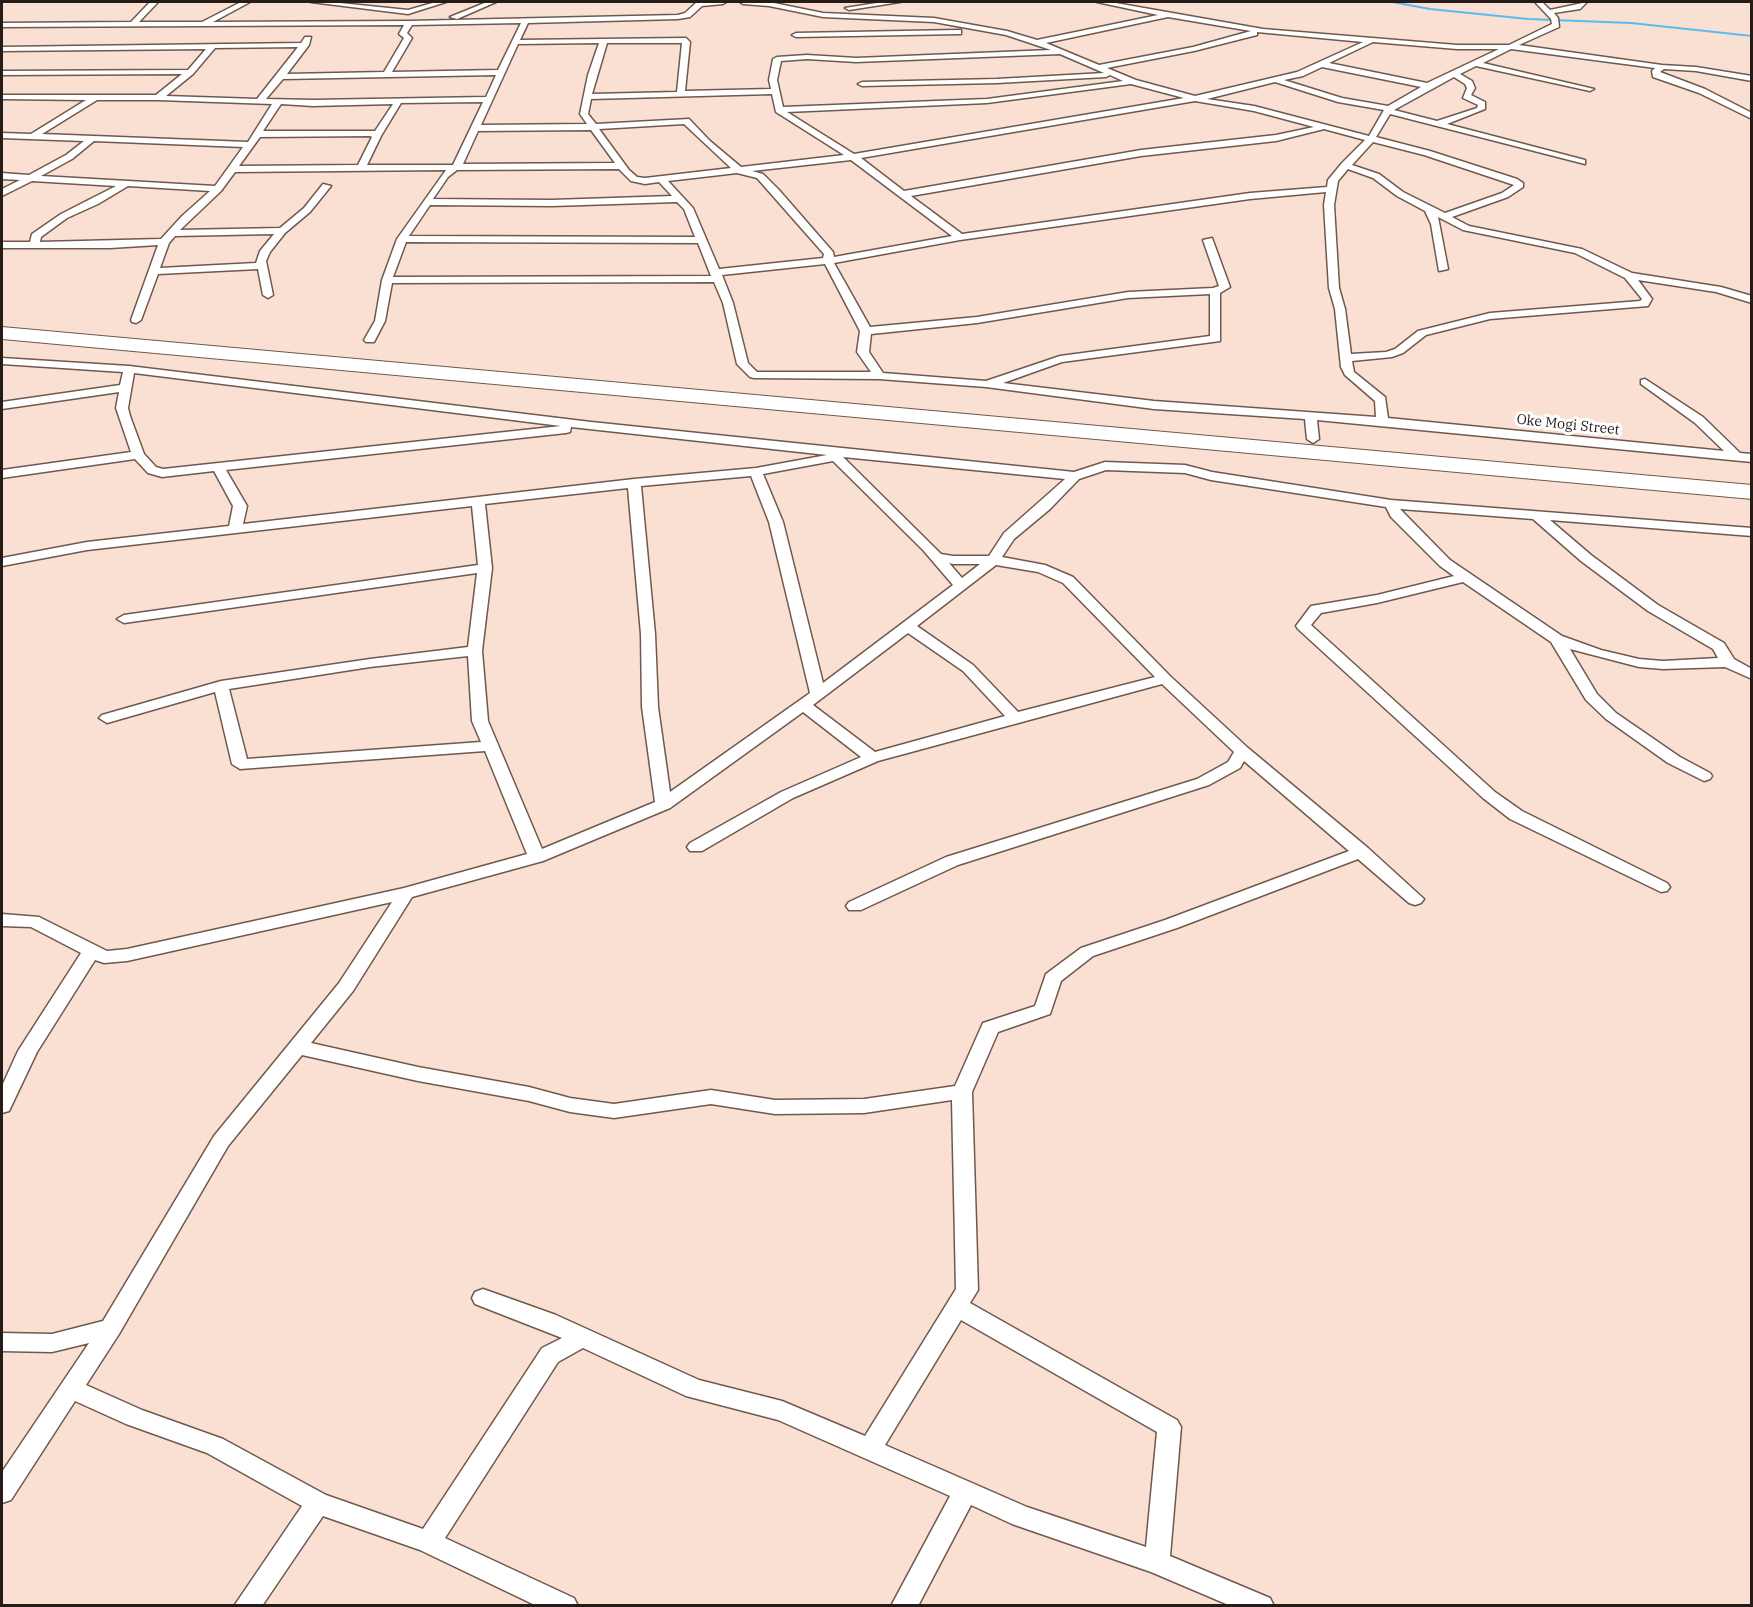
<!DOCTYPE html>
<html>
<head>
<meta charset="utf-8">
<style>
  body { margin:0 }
  #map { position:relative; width:1753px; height:1607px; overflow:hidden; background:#fae0d2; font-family:"IBM Plex Serif",serif }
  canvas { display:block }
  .frame { position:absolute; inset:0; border:3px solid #251c17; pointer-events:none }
</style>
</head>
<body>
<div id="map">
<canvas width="1753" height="1607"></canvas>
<div class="frame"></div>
</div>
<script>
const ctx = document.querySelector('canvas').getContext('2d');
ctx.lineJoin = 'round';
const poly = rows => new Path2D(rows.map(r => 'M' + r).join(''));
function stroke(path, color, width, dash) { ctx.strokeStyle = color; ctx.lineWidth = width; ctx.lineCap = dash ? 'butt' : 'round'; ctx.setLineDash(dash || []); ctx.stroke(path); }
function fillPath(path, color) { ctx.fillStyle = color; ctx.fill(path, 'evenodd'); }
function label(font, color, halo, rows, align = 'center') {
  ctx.font = font + ' "IBM Plex Serif",serif'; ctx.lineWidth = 6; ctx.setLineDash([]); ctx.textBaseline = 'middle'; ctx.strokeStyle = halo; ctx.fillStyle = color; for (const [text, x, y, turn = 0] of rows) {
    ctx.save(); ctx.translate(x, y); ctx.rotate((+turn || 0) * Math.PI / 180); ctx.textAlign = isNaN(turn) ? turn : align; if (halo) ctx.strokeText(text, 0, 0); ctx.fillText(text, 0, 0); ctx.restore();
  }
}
const stream = poly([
  [1392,2,1430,9,1528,19,1631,23,1752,36]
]);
const street = poly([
  [150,2,158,2,139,22,202,22,241,2,250,2,213,22,409,21,678,15,685,13,697,2,726,2,723,4,702,6,690,17,678,19,528,23,520,40,686,38,690,42,685,91,771,89,769,80,773,59,777,57,807,55,856,58,1051,50,1006,35,934,22,823,17,769,6,743,4,740,2,769,2,823,13,934,18,1007,31,1037,40,1158,15,1097,2,1110,2,1263,29,1457,45,1509,45,1552,24,1551,19,1535,2,1542,2,1550,10,1587,2,1580,9,1554,13,1558,18,1559,27,1519,45,1662,65,1696,67,1752,76,1752,81,1696,71,1664,69,1660,72,1705,89,1752,113,1752,119,1699,93,1653,77,1652,71,1655,68,1511,49,1483,63,1594,89,1590,91,1476,66,1460,74,1472,81,1475,88,1471,95,1485,102,1485,109,1447,124,1585,160,1585,164,1390,114,1376,137,1430,151,1517,179,1523,183,1523,187,1508,197,1452,217,1469,226,1582,249,1632,273,1721,287,1752,296,1752,303,1716,292,1638,280,1652,299,1648,306,1490,319,1426,335,1403,353,1392,357,1352,361,1354,372,1385,397,1388,418,1724,451,1695,423,1641,384,1641,380,1645,379,1703,417,1740,453,1752,454,1752,462,1317,420,1319,439,1313,443,1307,439,1305,419,1154,409,986,387,879,379,754,378,750,377,737,364,723,303,714,282,392,283,385,321,374,342,366,342,364,340,375,321,382,280,397,239,446,170,235,172,221,191,180,230,280,228,304,208,323,184,331,186,310,212,285,233,270,252,266,261,273,295,268,298,263,295,258,269,158,274,141,320,136,323,132,322,131,320,158,245,110,248,2,248,2,242,30,242,32,234,61,214,116,186,32,181,2,196,2,189,20,180,2,179,2,173,29,175,66,155,84,141,2,138,2,133,31,134,86,100,2,99,2,95,156,95,182,74,2,75,2,71,188,70,206,49,2,51,2,47,301,43,305,37,311,37,309,45,287,74,384,72,404,38,399,34,404,25,2,27,2,23,131,22,150,2],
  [1168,17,1251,31,1193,47,1099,65,1046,43,1168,17],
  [521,23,498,70,392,72,412,38,407,33,412,25,521,23],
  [1257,32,1363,42,1297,72,1195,96,1136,80,1107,68,1194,51,1257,35,1257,32],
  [1373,42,1457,49,1499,49,1427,83,1329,63,1373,42],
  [599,43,588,75,580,114,587,124,481,125,518,44,599,43],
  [607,43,682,43,677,92,592,94,607,43],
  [298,47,257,99,166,96,193,74,215,48,298,47],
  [1060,54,1104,73,997,79,862,82,858,84,862,86,997,83,1106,77,1110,75,1123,81,987,99,783,107,777,80,781,61,807,59,856,62,1060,54],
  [1322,67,1421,87,1388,106,1342,98,1284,80,1303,76,1322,67],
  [496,75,486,97,313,100,266,99,283,79,496,75],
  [1454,77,1465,84,1467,88,1463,98,1478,105,1477,108,1437,121,1394,110,1454,77],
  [1275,82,1338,102,1384,110,1369,136,1254,106,1207,99,1275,82],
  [1131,84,1184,98,854,154,787,112,987,103,1131,84],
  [772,94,776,112,844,155,741,167,710,141,689,119,596,124,588,114,591,99,772,94],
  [97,100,158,100,272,104,248,142,42,134,97,100],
  [1195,101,1254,111,1314,127,1276,135,1141,150,904,191,861,158,1195,101],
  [483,102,453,165,367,165,381,136,401,103,483,102],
  [281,104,313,106,393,104,375,131,263,131,281,104],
  [684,124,731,168,645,178,637,177,629,170,599,129,684,124],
  [1324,129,1365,140,1342,163,1328,180,1327,187,1250,193,962,234,911,196,1141,156,1276,141,1324,129],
  [591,130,615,163,463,164,478,131,591,130],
  [370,136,372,137,358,165,239,166,260,137,370,136],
  [94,141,243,147,215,186,41,176,72,159,94,141],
  [1373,142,1424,155,1514,185,1502,193,1445,213,1403,192,1379,174,1352,165,1373,142],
  [851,160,952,236,834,257,833,252,779,190,763,174,752,171,851,160],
  [619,169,631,181,645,184,659,182,672,196,552,200,433,199,448,177,457,170,619,169],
  [1348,169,1373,178,1397,196,1425,211,1431,224,1439,271,1448,269,1438,217,1463,230,1575,253,1625,278,1642,299,1640,301,1490,313,1418,331,1395,349,1386,352,1351,354,1345,309,1339,288,1334,205,1338,181,1348,169],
  [737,173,757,178,824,254,823,258,719,269,693,208,668,181,737,173],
  [128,186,210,191,182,216,161,239,40,242,41,237,67,218,98,204,128,186],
  [1326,192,1324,205,1329,288,1335,309,1341,367,1345,375,1375,401,1376,417,1154,401,1003,383,1062,362,1220,341,1220,293,1230,287,1212,238,1203,240,1219,286,1213,288,1128,292,977,317,870,327,834,263,960,240,1250,199,1326,192],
  [677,202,684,209,695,237,409,236,430,205,552,206,677,202],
  [274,234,260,251,256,263,160,268,169,243,175,236,274,234],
  [406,242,698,243,711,276,393,277,406,242],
  [825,264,860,331,857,352,871,372,757,372,748,363,733,303,722,275,825,264],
  [1210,294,1210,336,1060,356,986,381,883,373,869,352,871,334,977,323,1128,298,1210,294],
  [311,2,330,2,408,10,436,2,446,2,408,14,311,2],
  [487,2,496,2,457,19,450,17,487,2],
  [883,2,900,2,849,10,845,8,883,2],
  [958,30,961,30,961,34,796,37,792,35,796,33,958,30],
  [2,358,129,366,591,422,1074,472,1105,462,1185,465,1212,472,1391,500,1752,528,1752,536,1550,520,1591,555,1658,605,1724,643,1734,659,1752,669,1752,679,1725,667,1663,669,1639,667,1570,649,1597,694,1616,713,1680,757,1710,773,1712,776,1710,779,1704,781,1668,763,1606,719,1586,700,1551,642,1463,582,1377,603,1321,613,1311,625,1495,792,1522,811,1667,883,1670,887,1667,891,1661,892,1510,819,1483,798,1298,629,1296,626,1311,606,1377,595,1454,576,1440,566,1391,517,1386,507,1211,480,1185,473,1106,470,1079,479,1050,509,1014,539,1002,557,1045,565,1073,577,1170,676,1248,748,1368,848,1424,899,1421,903,1415,905,1409,903,1358,859,1177,928,1093,956,1061,981,1050,1014,998,1032,972,1092,978,1290,970,1303,1177,1420,1181,1427,1170,1556,1270,1598,1274,1606,1231,1606,1151,1572,1012,1524,971,1505,918,1606,891,1606,950,1496,778,1420,686,1396,583,1348,558,1362,445,1538,574,1598,578,1606,537,1606,420,1550,323,1516,262,1606,234,1606,302,1506,207,1453,126,1424,75,1401,11,1500,2,1503,2,1472,89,1343,52,1352,2,1351,2,1333,52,1334,103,1321,214,1136,339,983,392,902,127,961,104,963,95,960,37,1052,9,1111,2,1113,2,1086,18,1051,81,953,31,927,2,926,2,914,39,917,107,951,127,949,404,888,527,854,485,751,240,769,232,764,215,692,107,723,99,718,102,715,221,681,370,659,468,647,477,573,124,623,117,619,124,615,478,565,472,506,87,550,2,566,2,558,87,542,229,526,233,506,214,471,162,477,148,473,135,459,2,478,2,470,131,452,116,408,119,392,2,409,2,402,120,385,123,372,2,364,2,358],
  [134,373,561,426,163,469,156,467,144,454,130,416,128,408,134,373],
  [571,427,827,455,756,468,634,479,243,524,247,506,226,470,566,433,570,432,571,427],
  [843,457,1065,479,1004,533,989,556,953,556,941,554,843,457],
  [833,461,923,550,953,585,823,683,783,522,763,474,833,461],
  [751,476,769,522,810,693,670,792,658,707,655,634,641,486,751,476],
  [628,488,641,634,642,707,655,802,542,849,488,721,482,651,492,568,485,504,628,488],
  [1400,509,1533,519,1581,561,1648,611,1713,649,1718,658,1663,661,1639,659,1601,650,1562,636,1450,560,1400,509],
  [949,563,953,564,980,564,962,578,949,563],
  [996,565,1038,572,1063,583,1155,677,1018,712,973,665,917,626,996,565],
  [908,633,963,671,1005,716,875,752,813,705,908,633],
  [468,656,472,721,481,742,247,759,229,689,370,667,468,656],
  [1162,684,1234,752,1228,762,1197,779,946,857,849,902,846,906,849,910,861,910,958,865,1209,785,1240,768,1244,761,1349,851,1165,920,1081,948,1046,974,1035,1006,983,1023,955,1086,864,1099,775,1100,711,1090,614,1104,570,1098,529,1087,418,1067,311,1043,353,991,412,897,543,861,670,808,803,712,861,757,781,792,690,843,687,847,690,851,702,851,793,798,878,761,1162,684],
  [302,1055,418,1081,529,1101,570,1112,614,1118,711,1104,775,1114,864,1113,952,1100,956,1289,865,1436,782,1401,699,1380,556,1315,483,1289,475,1292,472,1298,475,1304,562,1338,542,1348,423,1529,326,1495,223,1439,142,1410,86,1385,119,1334,228,1146,302,1055],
  [961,1320,1157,1432,1146,1547,1027,1507,885,1445,961,1320]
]);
const highway = poly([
  [2,327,1752,485,1752,499,2,339,2,327]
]);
const farStreetnames = [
  ["Oke Mogi Street",1568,425,6]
];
stroke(stream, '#59bbf0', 2);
stroke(street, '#6f594e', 3);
stroke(highway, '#6f594e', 2);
fillPath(street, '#fff');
fillPath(highway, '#fff');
label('14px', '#251c17', '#fff', farStreetnames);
</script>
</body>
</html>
